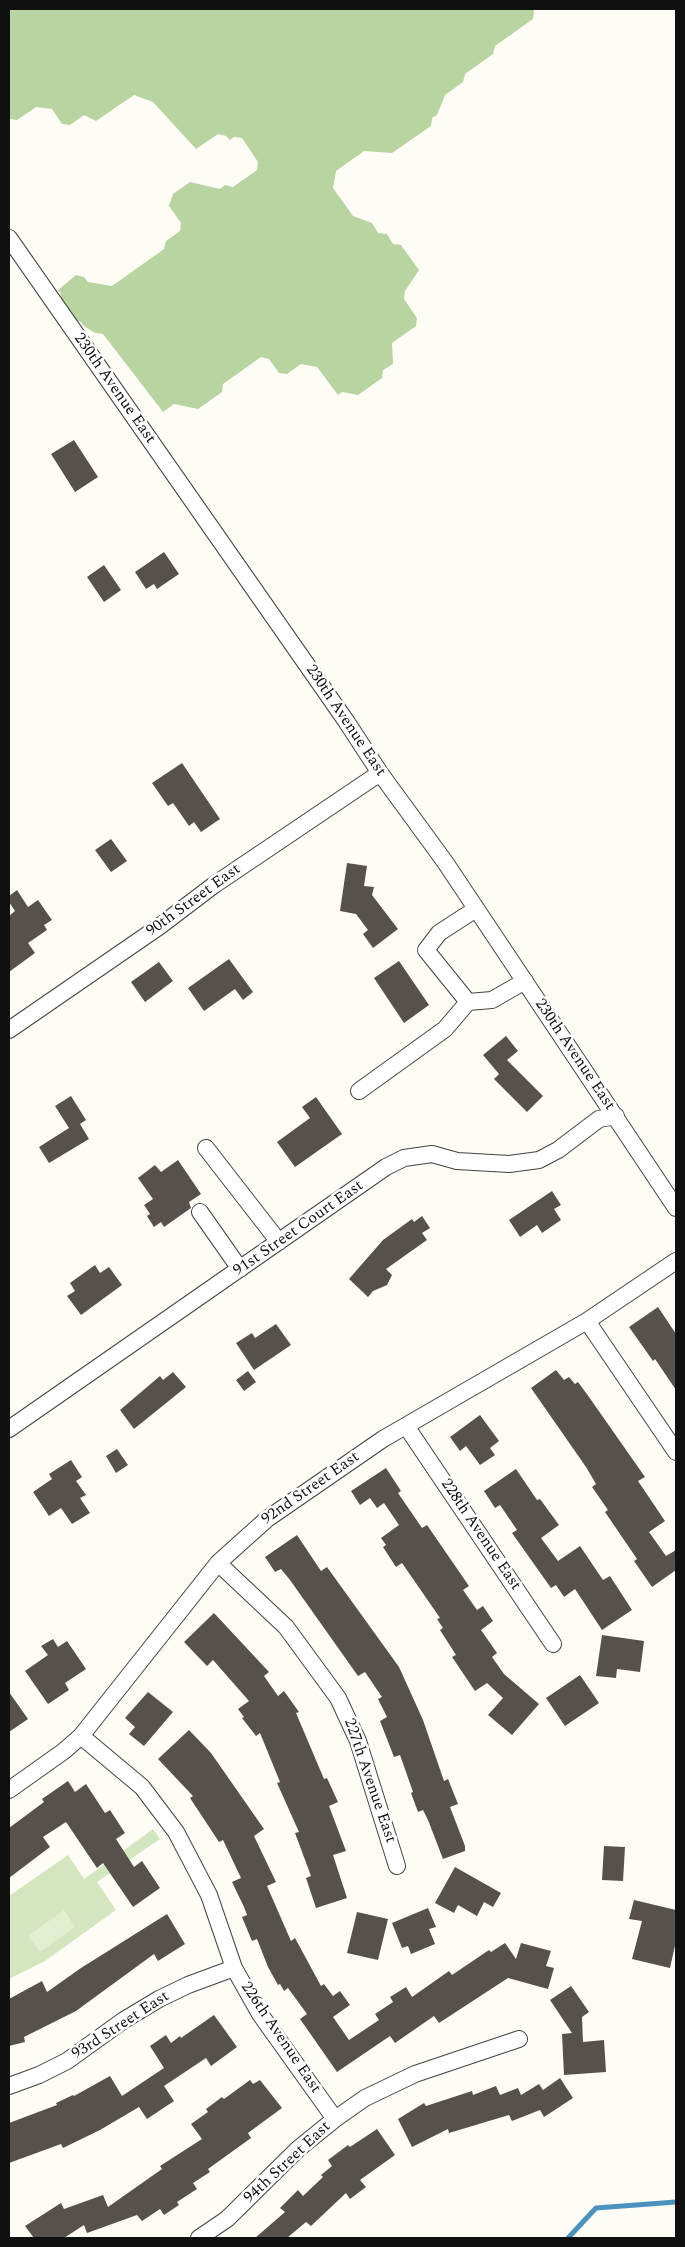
<!DOCTYPE html>
<html>
<head>
<meta charset="utf-8">
<style>
  body { margin:0 }
  #map { position:relative; width:685px; height:2247px; overflow:hidden; background:#fefcf4; font-family:Spectral,serif }
  canvas { display:block }
  .frame { position:absolute; inset:0; border:10px solid #101010; pointer-events:none }
</style>
</head>
<body>
<div id="map">
<canvas width="685" height="2247"></canvas>
<div class="frame"></div>
</div>
<script>
const ctx = document.querySelector('canvas').getContext('2d');
ctx.lineJoin = 'round';
function fillPath(path, color) { ctx.fillStyle = color; ctx.fill(path, 'evenodd'); }
const poly = rows => new Path2D(rows.map(r => 'M' + r).join(''));
function stroke(path, color, width, dash) { ctx.strokeStyle = color; ctx.lineWidth = width; ctx.lineCap = dash ? 'butt' : 'round'; ctx.setLineDash(dash || []); ctx.stroke(path); }
function label(font, color, halo, rows, align = 'center') {
  ctx.font = font + ' Spectral,serif'; ctx.lineWidth = 5; ctx.setLineDash([]); ctx.textBaseline = 'middle'; ctx.strokeStyle = halo; ctx.fillStyle = color; for (const [text, x, y, turn = 0] of rows) {
    ctx.save(); ctx.translate(x, y); ctx.rotate((+turn || 0) * Math.PI / 180); ctx.textAlign = isNaN(turn) ? turn : align; if (halo) ctx.strokeText(text, 0, 0); ctx.fillText(text, 0, 0); ctx.restore();
  }
}
const green = poly([
  [153,1829,160,1839,97,1882,116,1910,45,1961,9,1979,9,1896,68,1855,84,1879]
]);
const forest = poly([
  [9,9,532,9,534,11,533,19,495,46,493,54,465,74,463,82,445,95,437,115,432,118,431,126,392,153,364,151,336,171,333,188,353,216,372,223,378,233,387,234,393,244,401,245,419,270,405,291,404,299,417,318,416,326,392,343,393,364,383,370,382,378,358,395,342,392,338,395,317,367,301,364,287,374,279,373,269,359,261,357,223,384,222,392,198,409,174,404,163,412,103,334,95,333,84,326,81,322,73,320,59,301,61,293,58,290,76,275,84,277,88,282,112,286,164,249,166,241,180,231,181,223,169,206,173,194,190,182,220,189,225,185,233,187,257,170,258,162,242,138,234,137,230,140,226,136,218,134,196,149,153,102,134,95,96,121,84,115,70,125,62,124,52,109,36,107,17,120,9,119]
]);
const pitch = poly([
  [64,1910,75,1927,40,1952,28,1936]
]);
const stream = poly([
  [568,2238,596,2208,676,2202]
]);
const building = poly([
  [74,440,98,477,75,492,51,454],
  [164,552,179,574,157,589,154,584,146,589,135,572],
  [104,565,121,590,104,602,87,577],
  [182,763,220,819,201,832,194,822,189,826,173,803,168,806,152,783],
  [111,839,127,861,111,872,95,850],
  [347,863,367,866,364,886,374,887,372,895,398,929,373,948,363,934,368,930,356,914,340,911],
  [17,890,28,907,38,900,52,920,44,925,47,930,28,943,35,953,9,972,9,916,15,911,9,902,9,896],
  [229,959,253,992,243,1000,235,989,204,1011,188,988],
  [399,961,429,1005,404,1023,374,978],
  [159,962,173,981,145,1002,131,982],
  [506,1036,518,1051,507,1060,543,1096,527,1112,494,1079,499,1074,483,1055],
  [71,1096,86,1120,80,1124,89,1139,49,1163,39,1147,69,1128,55,1106],
  [316,1097,342,1134,295,1167,277,1142,310,1118,302,1107],
  [178,1160,201,1194,189,1202,191,1208,164,1227,161,1222,154,1227,147,1216,150,1214,144,1205,153,1199,138,1178,155,1165,161,1172],
  [552,1191,561,1205,554,1209,561,1220,542,1233,537,1225,520,1237,509,1220],
  [422,1216,430,1228,422,1233,427,1240,386,1269,392,1275,387,1285,373,1291,368,1297,349,1279,383,1240,412,1219,414,1222],
  [95,1265,100,1273,109,1267,122,1285,81,1315,67,1296,75,1291,70,1283],
  [658,1307,676,1334,676,1390,655,1359,653,1361,629,1327],
  [276,1324,291,1345,254,1370,236,1343,252,1333,255,1338],
  [556,1370,564,1380,569,1377,575,1384,578,1382,589,1397,645,1477,638,1481,665,1521,649,1532,666,1556,676,1550,676,1570,652,1587,634,1561,637,1559,605,1512,608,1510,592,1487,596,1484,586,1467,531,1388],
  [248,1371,256,1382,244,1391,236,1380],
  [173,1372,186,1387,134,1429,120,1410,160,1376,163,1380],
  [480,1415,499,1441,490,1448,495,1455,480,1465,466,1446,460,1451,450,1437],
  [117,1449,128,1465,116,1473,106,1456],
  [71,1460,82,1477,76,1481,86,1495,80,1498,90,1513,72,1524,61,1508,49,1516,33,1492,52,1479,49,1474],
  [386,1468,401,1491,398,1493,422,1528,427,1525,469,1586,463,1590,477,1610,483,1606,493,1621,481,1630,497,1653,492,1657,504,1674,539,1704,512,1735,488,1715,503,1698,487,1683,475,1691,452,1657,456,1655,440,1630,443,1628,437,1619,440,1618,402,1563,396,1567,383,1547,386,1545,381,1538,399,1525,384,1503,377,1508,370,1498,360,1505,351,1491],
  [516,1469,537,1500,540,1499,559,1525,541,1538,558,1561,580,1546,603,1580,610,1576,632,1610,602,1630,575,1589,564,1597,556,1585,551,1588,512,1533,517,1530,500,1505,495,1508,484,1491],
  [297,1535,321,1571,327,1567,399,1667,423,1720,444,1781,448,1779,458,1804,450,1807,465,1846,465,1851,443,1859,428,1820,423,1810,418,1812,411,1793,413,1792,400,1755,394,1757,380,1721,387,1717,378,1699,382,1697,365,1672,358,1676,290,1580,281,1569,275,1572,265,1557],
  [214,1613,269,1672,264,1676,278,1696,284,1691,299,1712,296,1713,324,1779,327,1778,338,1802,329,1806,346,1851,333,1855,347,1898,316,1908,306,1878,311,1876,295,1833,299,1832,277,1783,280,1782,260,1733,256,1736,242,1718,244,1717,238,1709,249,1701,213,1660,207,1666,184,1642],
  [602,1635,644,1641,640,1672,617,1669,616,1678,596,1676],
  [53,1639,58,1647,67,1641,86,1669,65,1683,69,1690,48,1704,25,1671,48,1655,41,1646],
  [580,1675,599,1703,565,1726,546,1698],
  [9,1692,28,1719,9,1732],
  [148,1692,173,1712,144,1746,129,1734,135,1727,125,1718],
  [189,1730,211,1753,264,1829,254,1836,276,1882,267,1886,291,1941,295,1938,321,1986,324,1984,333,1996,340,1991,350,2005,333,2017,349,2040,379,2020,375,2014,393,2002,390,1997,406,1987,412,1997,449,1971,452,1975,489,1950,491,1952,505,1943,516,1959,521,1943,551,1951,546,1966,554,1968,548,1989,508,1978,439,2023,434,2016,395,2043,390,2036,337,2072,300,2019,307,2014,288,1988,284,1991,280,1984,278,1985,268,1967,257,1939,252,1941,242,1917,247,1915,244,1907,232,1882,241,1878,223,1840,219,1842,190,1798,193,1796,158,1759],
  [68,1781,75,1792,86,1784,105,1813,110,1810,125,1833,116,1839,134,1867,142,1861,160,1888,133,1907,103,1863,97,1868,66,1822,43,1837,50,1847,9,1878,9,1828,44,1802,42,1799],
  [604,1846,625,1847,623,1881,602,1880],
  [455,1867,501,1893,493,1907,484,1902,477,1916,458,1905,454,1913,435,1903],
  [634,1900,676,1910,676,1941,670,1968,632,1959,642,1921,629,1919],
  [428,1908,436,1927,429,1929,435,1944,411,1954,408,1946,402,1948,392,1923],
  [357,1912,388,1919,378,1960,347,1953],
  [167,1914,185,1944,158,1961,154,1954,76,2011,24,2037,25,2042,9,2046,9,1999,42,1981,47,1992,81,1968],
  [571,1986,589,2012,582,2017,583,2042,604,2040,606,2072,564,2075,562,2034,572,2033,550,2000],
  [214,2015,237,2047,211,2066,206,2058,164,2086,174,2101,147,2119,139,2107,100,2130,63,2148,61,2144,9,2163,9,2123,57,2105,56,2103,73,2095,74,2096,110,2076,122,2096,164,2068,150,2046,166,2035,171,2043,180,2036,181,2038],
  [560,2078,573,2098,544,2117,540,2110,512,2121,509,2115,449,2133,448,2129,412,2147,398,2119,424,2103,426,2106,472,2091,473,2095,496,2086,500,2095,518,2088,521,2095,539,2084,543,2090],
  [250,2080,253,2084,260,2080,282,2108,248,2133,251,2138,208,2169,210,2172,193,2183,197,2189,177,2202,179,2205,164,2215,160,2209,142,2221,137,2215,87,2233,84,2225,64,2238,34,2238,25,2226,61,2203,64,2209,103,2195,108,2207,162,2169,160,2166,202,2139,191,2124,208,2112,206,2109,222,2097,224,2099],
  [377,2129,395,2155,360,2180,366,2187,350,2199,346,2193,311,2226,306,2222,287,2238,255,2238,285,2212,280,2208,298,2190,303,2196,323,2177,321,2175,332,2166,328,2160,348,2145,350,2147]
]);
const minor = poly([
  [9,238,346,721,380,773,445,862,676,1208],
  [476,909,439,933,426,950,468,1002,492,1000,525,981],
  [9,1030,160,926,214,885,380,773],
  [359,1091,445,1029,468,1002],
  [206,1148,279,1242],
  [200,1212,240,1269],
  [587,1321,676,1452],
  [406,1426,553,1644],
  [9,1429,386,1167,404,1158,432,1154,457,1161,509,1164,539,1160,558,1150,599,1119,616,1116],
  [218,1563,286,1627,338,1698,358,1741,397,1866],
  [81,1736,142,1787,176,1832,209,1895,234,1968,260,2014,335,2119],
  [9,1790,64,1751,81,1736,218,1563,267,1519,383,1439,587,1321,676,1261],
  [9,2086,39,2075,67,2061,124,2020,159,1999,188,1985,234,1968],
  [199,2238,227,2219,298,2149,335,2119,365,2098,415,2074,519,2039]
]);
const streetNames = [
  ["230th Avenue East",114,389,55],
  ["230th Avenue East",345,721,56],
  ["90th Street East",194,901,-36],
  ["230th Avenue East",574,1055,56],
  ["91st Street Court East",299,1229,-35],
  ["92nd Street East",311,1489,-35],
  ["228th Avenue East",480,1535,56],
  ["227th Avenue East",369,1781,71],
  ["93rd Street East",121,2026,-33],
  ["226th Avenue East",280,2038,56],
  ["94th Street East",288,2163,-43]
];
fillPath(green, '#d3e6c0');
fillPath(forest, '#b8d5a1');
fillPath(pitch, '#e4eed1');
stroke(stream, '#4c92bf', 5);
fillPath(building, '#57514d');
stroke(minor, '#434343', 18);
stroke(minor, '#fff', 16);
label('16px', '#101010', '#fff', streetNames);
</script>
</body>
</html>
